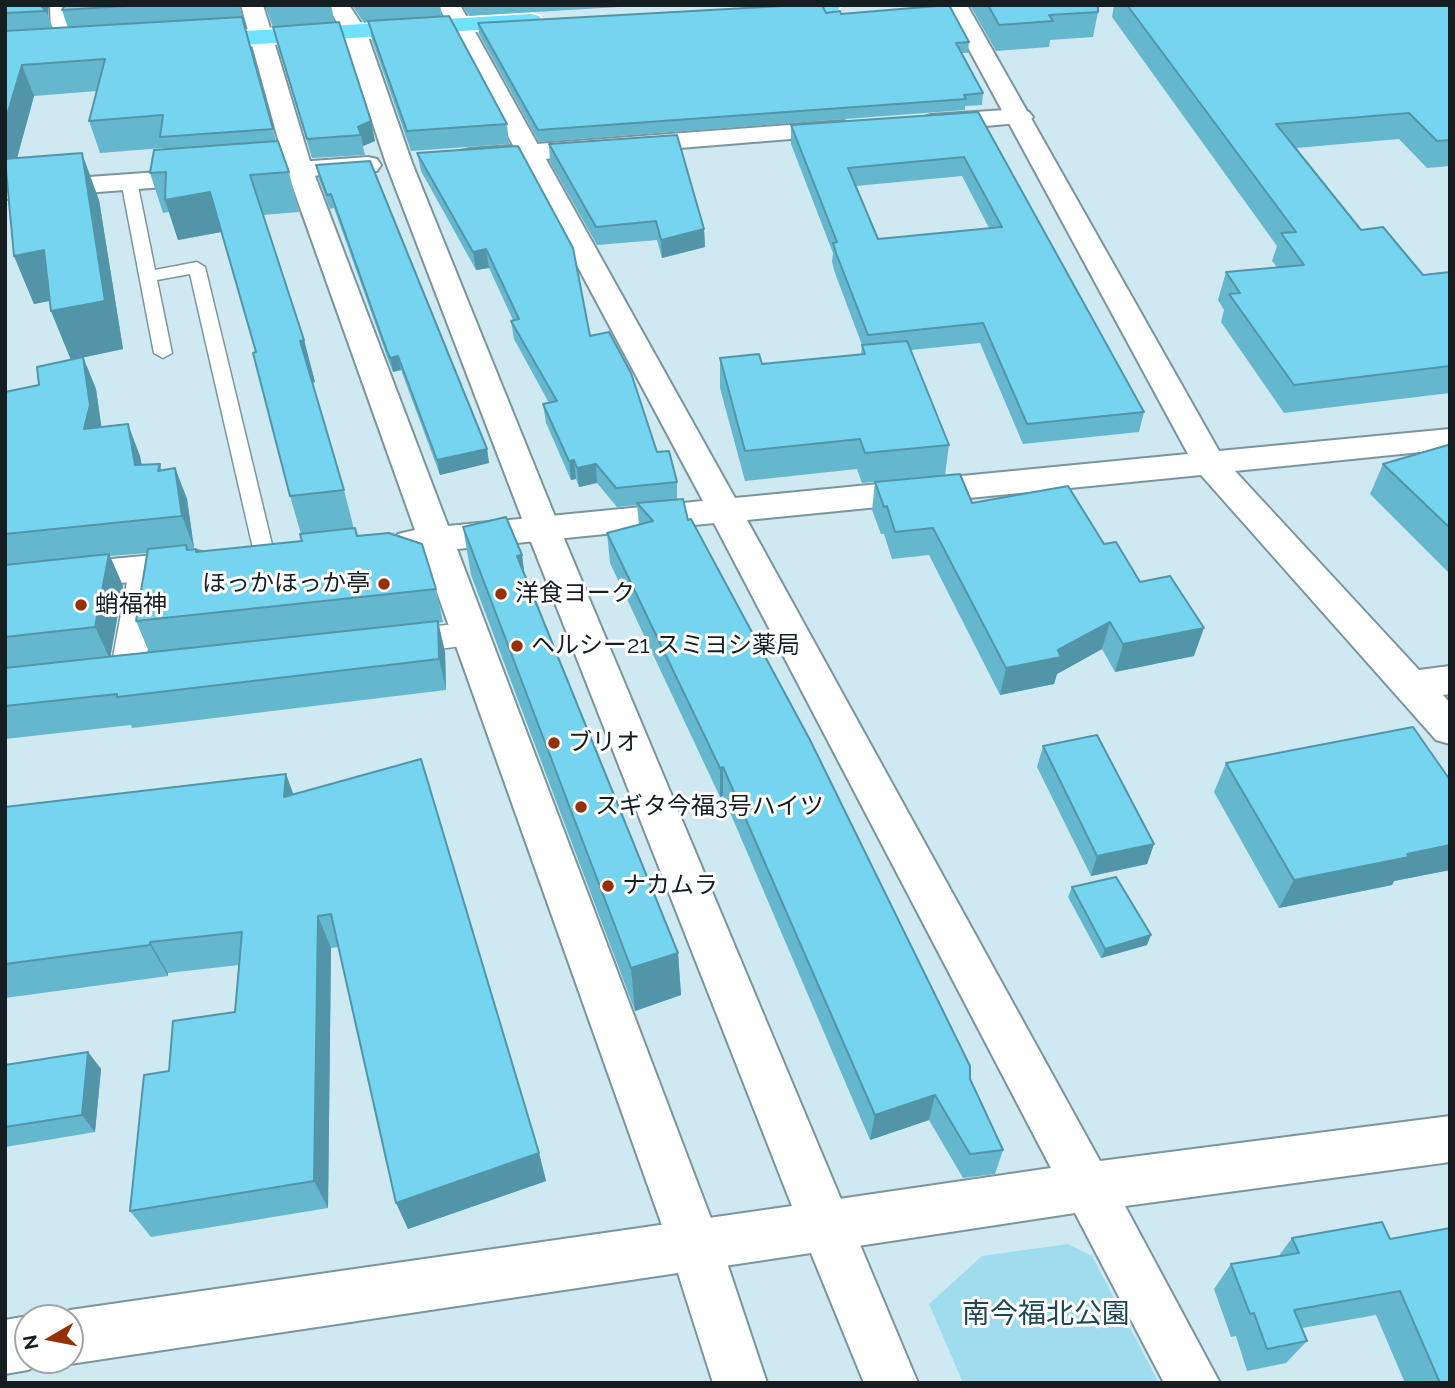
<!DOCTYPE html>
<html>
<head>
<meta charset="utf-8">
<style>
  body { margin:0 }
  #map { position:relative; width:1455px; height:1388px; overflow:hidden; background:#cee9f1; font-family:Raleway,sans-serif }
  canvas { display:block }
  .frame { position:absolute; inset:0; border:7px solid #151f22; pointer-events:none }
  .north { position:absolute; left:14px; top:1304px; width:70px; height:70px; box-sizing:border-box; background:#fff; border:2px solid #a1a5a7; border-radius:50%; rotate:260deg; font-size:19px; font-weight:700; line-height:28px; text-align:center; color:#151f22 }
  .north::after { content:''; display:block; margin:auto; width:24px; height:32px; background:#963007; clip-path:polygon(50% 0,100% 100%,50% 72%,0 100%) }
</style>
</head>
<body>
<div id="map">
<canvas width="1455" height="1388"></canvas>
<div class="frame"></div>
<div class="north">N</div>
</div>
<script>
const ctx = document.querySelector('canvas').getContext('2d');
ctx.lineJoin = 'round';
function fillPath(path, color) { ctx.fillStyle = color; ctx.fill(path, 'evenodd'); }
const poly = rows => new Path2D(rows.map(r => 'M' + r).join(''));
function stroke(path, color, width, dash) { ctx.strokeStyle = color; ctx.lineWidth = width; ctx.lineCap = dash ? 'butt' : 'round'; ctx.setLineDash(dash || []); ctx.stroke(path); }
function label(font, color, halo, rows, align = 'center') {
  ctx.font = font + ' Raleway,"Noto Sans JP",sans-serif'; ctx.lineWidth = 6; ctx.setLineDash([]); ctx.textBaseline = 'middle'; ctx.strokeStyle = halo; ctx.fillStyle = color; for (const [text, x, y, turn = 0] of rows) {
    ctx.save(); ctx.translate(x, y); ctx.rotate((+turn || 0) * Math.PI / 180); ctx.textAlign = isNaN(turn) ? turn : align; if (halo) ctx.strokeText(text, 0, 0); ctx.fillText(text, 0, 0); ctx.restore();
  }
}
const green = poly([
  [1068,1244,1092,1256,1159,1383,963,1383,929,1304,982,1256]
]);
const service = poly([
  [129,176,137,181,155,270,197,262,205,267,275,557,272,562,265,564,258,562,255,557,190,274,157,280,172,353,163,358,154,353,121,181,129,176]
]);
const pedestrian = poly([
  [144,565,156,568,160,576,144,673,139,682,127,686,115,682,110,673,128,576,132,568,144,565],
  [472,622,484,625,489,634,484,643,395,655,383,652,378,643,383,634,395,631,472,622]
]);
const minor = poly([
  [50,5,72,5,75,33,71,38,63,40,55,38,51,33,50,5],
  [241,5,263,5,312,168,448,526,703,501,438,5,460,5,735,498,1188,454,945,5,967,5,1219,451,1450,429,1450,449,1235,471,1419,670,1450,666,1450,694,1443,695,1450,703,1450,744,1436,740,1201,475,747,520,1100,1161,1450,1116,1450,1162,1125,1206,1220,1383,1164,1383,1075,1213,825,1251,807,1244,800,1226,807,1208,825,1201,1051,1168,714,523,457,549,721,1245,767,1383,713,1383,669,1245,423,553,410,554,398,550,392,542,398,534,415,530,286,168,241,5],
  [197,551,210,554,215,563,210,572,197,575,5,595,5,569,197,551]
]);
const tertiary = poly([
  [327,5,349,5,366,31,412,163,560,529,918,1383,864,1383,811,1253,70,1364,61,1360,70,1360,70,1318,52,1318,70,1310,792,1206,526,529,386,163,342,31,327,5],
  [1020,109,1029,112,1033,117,1029,122,931,131,922,128,918,123,922,118,931,115,1020,109],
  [843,121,852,124,856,129,852,134,470,165,461,163,457,157,461,151,470,149,843,121],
  [368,157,377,159,381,165,377,171,5,199,5,183,368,157],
  [28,1316,32,1318,28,1318,28,1360,48,1360,28,1370,5,1374,5,1320,28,1316]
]);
const trunk = poly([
  [760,5,841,5,838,10,830,12,769,16,761,14,758,9,760,5],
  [531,14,539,16,543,21,539,26,196,48,188,46,184,41,188,36,196,34,531,14]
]);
const wall = poly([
  [5,5,48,5,48,16,53,28,68,28,62,10,65,5,239,5,276,141,289,172,299,212,263,215,304,340,315,382,312,383,344,490,354,529,357,536,436,589,443,622,438,623,445,652,446,690,132,728,131,725,5,739,5,392,39,385,83,357,96,389,101,427,140,456,142,465,160,464,162,471,175,468,187,499,194,548,188,549,188,550,197,552,302,541,301,534,290,496,256,352,221,232,178,240,169,212,163,213,150,173,164,149,163,148,100,153,89,121,97,91,34,96,17,158,99,200,123,349,71,360,51,311,50,301,34,304,14,256,7,181,5,182],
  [147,553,136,621,149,652,110,656,123,586,110,556],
  [265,5,331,5,335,23,375,141,363,146,365,155,312,158,278,46,274,28,273,28],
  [352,5,440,5,442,17,507,124,509,144,411,151,372,40,369,22,364,23],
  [462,5,652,5,469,16],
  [970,5,1098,5,1098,12,1093,37,1050,40,1049,47,996,51],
  [1114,5,1450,5,1450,166,1427,168,1399,139,1296,148,1361,230,1423,275,1450,272,1450,393,1284,413,1221,322,1224,310,1218,300,1226,272,1277,267,1272,261,1277,246,1112,17],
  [826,13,969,42,968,53,962,53,983,93,982,105,965,106,965,110,539,142,479,34,478,23],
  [978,112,1144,412,1139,432,1023,444,980,343,911,350,949,445,945,475,862,483,857,469,745,481,720,388,720,358,762,364,861,354,862,345,835,273,832,262,833,253,791,144,791,125],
  [962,176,989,228,878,239,856,186],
  [549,144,704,229,705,247,662,258,657,240,597,245,550,162],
  [417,153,590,336,657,452,677,482,677,499,970,1079,1003,1150,995,1174,963,1178,929,1120,870,1140,723,796,720,797,610,563,607,533,639,525,637,505,617,507,597,483,579,487,576,479,571,480,546,423,543,404,549,403,514,339,511,321,513,320,489,268,476,270,421,171],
  [316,165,487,449,489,463,440,475,401,370,393,372,390,365,334,208,330,209,319,179],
  [1450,447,1450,574,1370,494,1383,464],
  [875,482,972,503,1104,544,1140,582,1194,656,1115,672,1102,649,1057,674,1054,684,1000,695,929,555,892,559,884,534,881,534,872,510],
  [463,527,522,555,524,573,678,953,681,995,635,1011,471,575],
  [1043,746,1154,844,1147,864,1091,876,1037,767],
  [1226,763,1450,780,1450,870,1394,881,1392,885,1279,908,1214,792],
  [286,774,293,794,539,1153,546,1181,408,1229,338,947,331,948,328,1208,151,1237,130,1211,169,1071,235,1012,239,965,168,973,168,976,5,998,5,807],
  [1072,887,1147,945,1101,958,1068,897],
  [88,1052,101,1069,95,1132,5,1147,5,1065],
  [1382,1222,1450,1383,1405,1383,1376,1315,1302,1328,1307,1341,1286,1363,1247,1371,1236,1336,1231,1337,1214,1289,1231,1264,1278,1257,1292,1238]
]);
const shadedWall = poly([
  [39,5,48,5,48,16,46,11],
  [22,65,34,96,11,180,5,182,5,122],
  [371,121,375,141,363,146,361,135,358,127],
  [82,153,99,200,123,349,71,360,51,311],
  [210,192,221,232,178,240,165,200],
  [704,229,705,247,662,258,661,240],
  [486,249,489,268,476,270,473,252],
  [44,250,63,298,34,304,14,256],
  [304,340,315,382,311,383,300,341],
  [398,356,401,370,393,372,390,358],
  [83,357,96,389,103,437,84,429],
  [128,424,140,456,147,497,135,465],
  [487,449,489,463,440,475,437,460],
  [574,460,576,479,571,480,569,461],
  [596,464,597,483,579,487,577,468],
  [175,468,187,499,194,548,182,516],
  [109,554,123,586,110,659,95,627],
  [522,555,528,602,517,556],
  [438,621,445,652,446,690,439,659],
  [1110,622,1102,649,1057,674,1054,684,1000,695,1006,668,1058,650],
  [1204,628,1194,656,1115,672,1123,644],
  [723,767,723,796,720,797,720,768],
  [286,774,298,807,284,797],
  [1154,844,1147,864,1091,876,1097,856],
  [1450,845,1450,870,1394,881,1392,885,1279,908,1294,880,1407,854],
  [318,916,331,948,328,1208,314,1181],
  [1151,935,1147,945,1101,958,1105,949],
  [150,942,168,973,168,976,150,945],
  [678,953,681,995,635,1011,631,968],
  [88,1052,101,1069,95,1132,82,1115],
  [935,1095,929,1120,870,1140,875,1115],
  [539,1153,546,1181,408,1229,396,1203]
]);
const building = poly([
  [5,5,40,5,46,11,5,13,5,5],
  [65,5,140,5,62,10,65,5],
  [800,5,822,5,826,13,840,11,841,14,949,5,969,42,956,43,983,93,964,95,966,99,538,130,478,23,800,5],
  [988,5,1098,5,1098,12,1049,15,1053,21,999,25,988,5],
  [1127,5,1450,5,1450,140,1437,141,1409,113,1276,124,1361,230,1383,227,1423,275,1450,272,1450,366,1294,385,1229,294,1240,293,1226,272,1304,265,1281,233,1296,232,1127,5],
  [449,16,507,124,407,131,368,21,449,16],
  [242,17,273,129,160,137,163,115,89,121,105,59,22,65,5,122,5,31,242,17],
  [339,22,371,121,358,127,361,135,307,139,273,27,339,22],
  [978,112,1144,412,1027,424,983,323,868,335,836,253,833,243,837,242,791,125,978,112],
  [964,157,1002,227,878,239,848,168,964,157],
  [677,135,704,229,661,240,656,221,596,227,549,144,677,135],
  [278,141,289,172,250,175,304,340,300,341,344,490,290,496,253,353,256,352,210,192,165,200,166,172,150,173,154,150,278,141],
  [518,146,573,248,590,336,609,332,631,373,657,452,669,451,677,482,616,488,596,464,577,468,574,460,569,461,543,404,557,401,511,321,519,319,486,249,473,252,417,153,518,146],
  [82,153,105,301,51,311,44,250,14,256,5,159,82,153],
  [370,161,487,449,437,460,398,356,390,358,387,351,331,194,327,195,316,165,370,161],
  [907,341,949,445,865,453,860,439,745,451,720,358,759,354,762,364,865,354,862,345,907,341],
  [83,357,90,405,84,429,128,424,135,465,160,464,158,471,175,468,182,516,5,534,5,392,39,385,37,367,83,357],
  [1448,445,1450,447,1450,528,1383,464,1448,445],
  [960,474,972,503,1068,486,1104,544,1116,542,1140,582,1170,576,1204,628,1123,644,1110,622,1058,650,1061,657,1006,668,933,528,895,532,887,506,884,507,875,482,960,474],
  [683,499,688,520,691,519,810,740,970,1066,970,1079,1003,1150,970,1154,935,1095,875,1115,723,767,720,768,607,533,653,521,637,503,683,499],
  [506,517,522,555,517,556,678,953,631,968,463,527,506,517],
  [355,528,357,536,389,533,422,544,436,589,136,621,148,549,186,545,187,550,196,549,196,552,302,541,300,534,355,528],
  [109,554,95,627,5,637,5,565,109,554],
  [438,621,439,659,117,697,117,694,5,706,5,668,438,621],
  [1413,727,1450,780,1450,845,1407,854,1409,857,1294,880,1226,763,1413,727],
  [1097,735,1154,844,1097,856,1043,746,1097,735],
  [421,759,539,1153,396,1203,331,914,318,916,314,1181,130,1211,144,1075,169,1071,173,1021,235,1012,242,932,150,942,150,945,5,964,5,807,286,774,284,797,421,759],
  [1116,877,1151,935,1105,949,1072,887,1116,877],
  [88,1052,82,1115,5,1127,5,1065,88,1052],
  [1382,1222,1390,1239,1450,1228,1450,1383,1440,1383,1400,1291,1294,1310,1307,1341,1267,1349,1254,1313,1250,1314,1231,1264,1299,1253,1292,1238,1382,1222]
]);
const markers = [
  [384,584,7,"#963007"],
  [501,594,7,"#963007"],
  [81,605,7,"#963007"],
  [517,646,7,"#963007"],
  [554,743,7,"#963007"],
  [581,807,7,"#963007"],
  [608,886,7,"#963007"]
];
const poiNames = [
  ["ほっかほっか亭",370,584,"right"],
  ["洋食ヨーク",515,594],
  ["蛸福神",95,605],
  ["ヘルシー21 スミヨシ薬局",531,646],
  ["ブリオ",568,743],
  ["スギタ今福3号ハイツ",595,807],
  ["ナカムラ",622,886]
];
const nearParknames = [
  ["南今福北公園",1046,1315]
];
fillPath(green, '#9fdcee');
stroke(service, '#7b959c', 3);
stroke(pedestrian, '#7b959c', 3);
stroke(minor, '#7b959c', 4);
stroke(tertiary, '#7b959c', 4);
stroke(trunk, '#fff', 4);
fillPath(service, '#fff');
fillPath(pedestrian, '#fff');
fillPath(minor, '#fff');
fillPath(tertiary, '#fff');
fillPath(trunk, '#70e2fe');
fillPath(wall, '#65b7ce');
fillPath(shadedWall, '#5295a8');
fillPath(building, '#75d5f0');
stroke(building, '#5295a8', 2);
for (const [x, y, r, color] of markers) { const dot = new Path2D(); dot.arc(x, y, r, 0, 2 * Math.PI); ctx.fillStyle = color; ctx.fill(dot); stroke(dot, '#fff', 2.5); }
label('24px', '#151f22', '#fff', poiNames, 'left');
label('28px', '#1e4954', '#fff', nearParknames);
</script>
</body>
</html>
